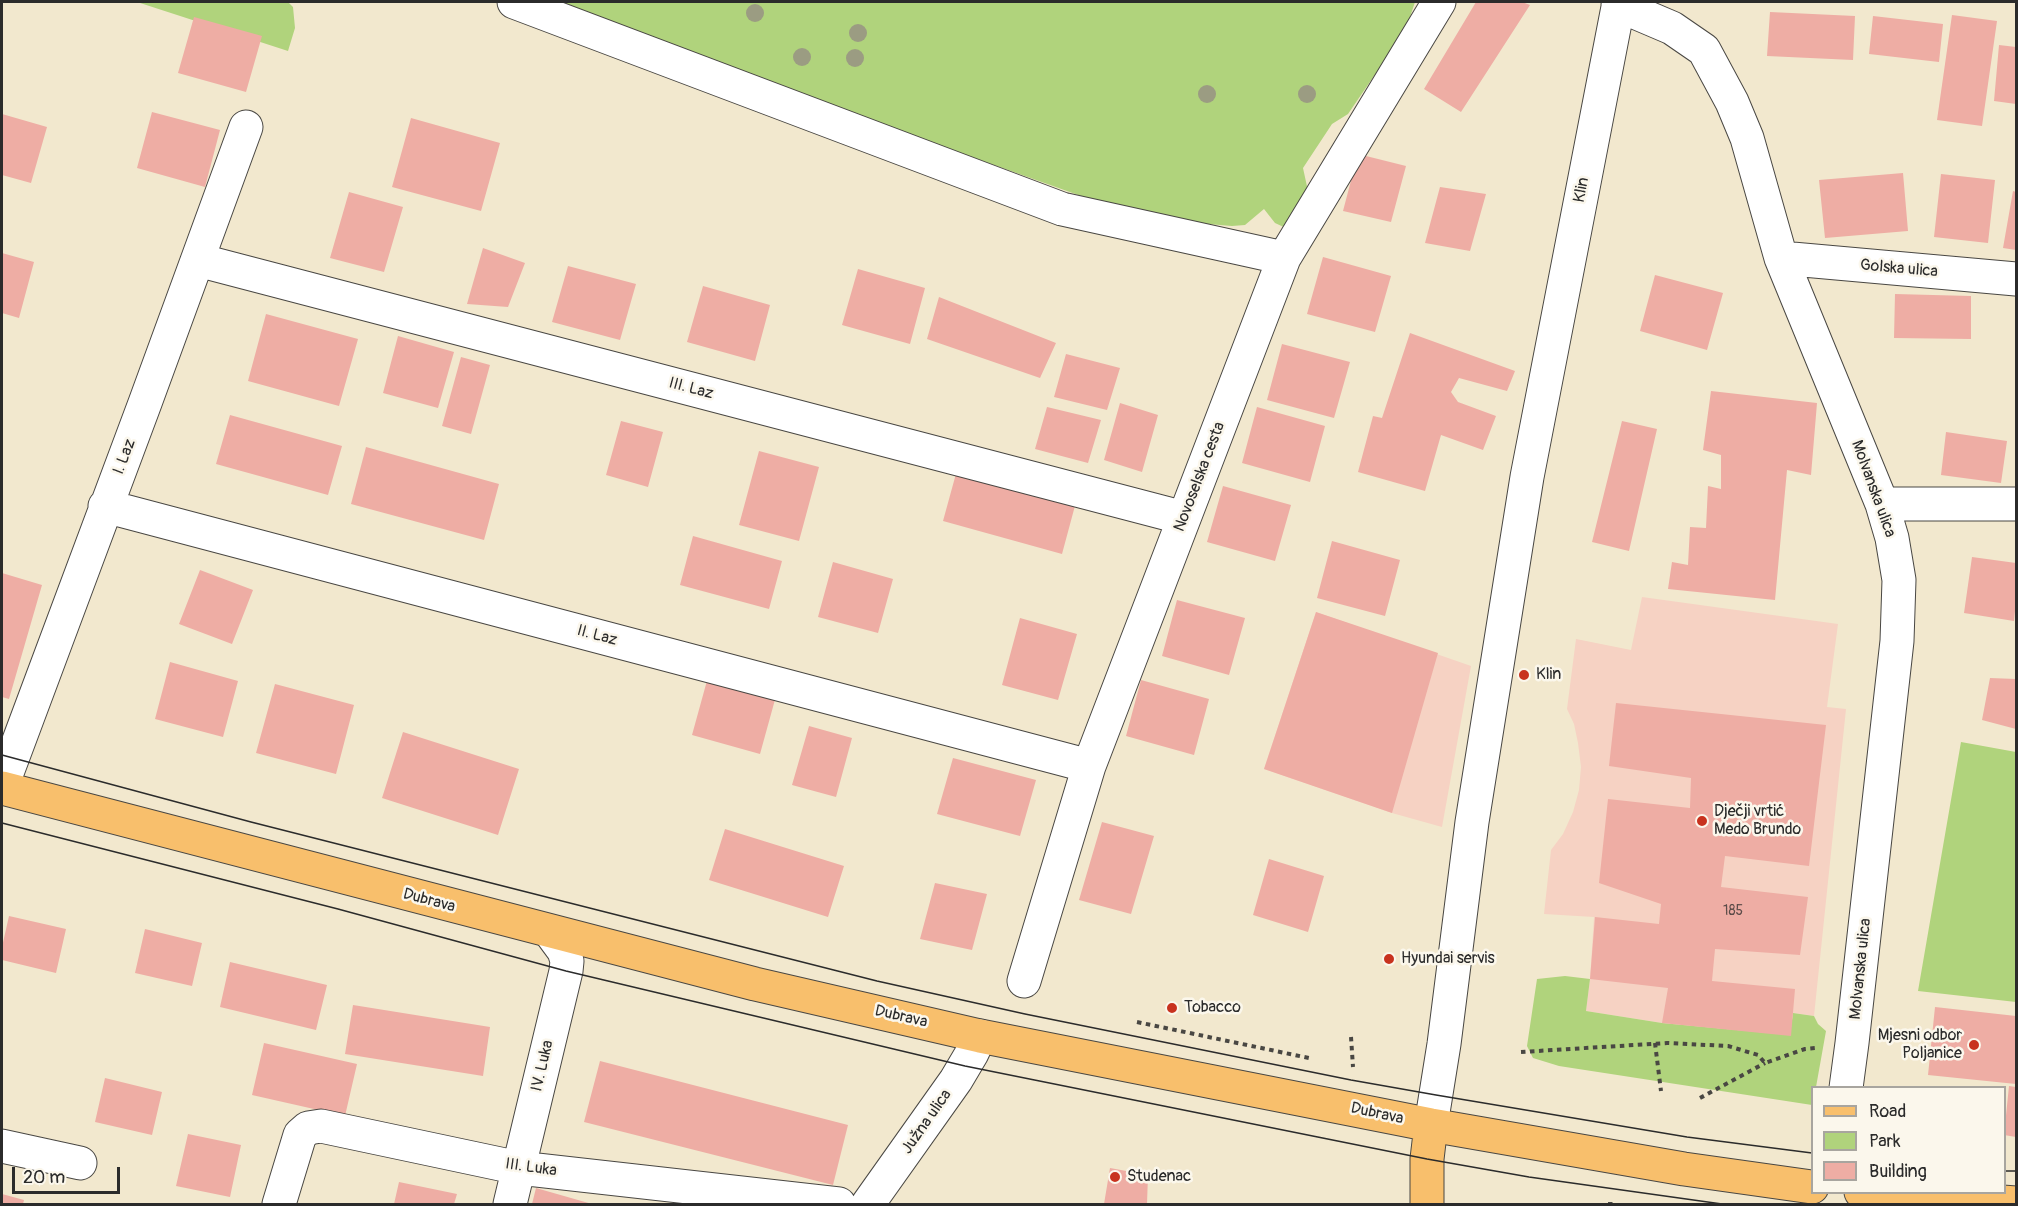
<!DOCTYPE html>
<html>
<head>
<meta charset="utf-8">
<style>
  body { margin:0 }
  #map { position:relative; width:2018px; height:1206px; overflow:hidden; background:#f2e8ce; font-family:Pangolin,sans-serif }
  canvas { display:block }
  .frame { position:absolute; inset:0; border:3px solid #2b2b2b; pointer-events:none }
  .legend { position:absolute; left:1811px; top:1086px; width:195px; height:108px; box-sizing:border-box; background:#fbf7ec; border:2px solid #a8a59f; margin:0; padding:8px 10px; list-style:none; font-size:18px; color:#2b2b2b }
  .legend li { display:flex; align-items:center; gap:12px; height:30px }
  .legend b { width:30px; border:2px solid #a8a59f }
  .scale { position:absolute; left:12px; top:1167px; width:108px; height:27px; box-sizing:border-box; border:3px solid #2b2b2b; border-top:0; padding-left:8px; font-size:18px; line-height:21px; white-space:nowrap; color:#2b2b2b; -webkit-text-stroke:4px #fbf7ec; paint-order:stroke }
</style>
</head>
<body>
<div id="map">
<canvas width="2018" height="1206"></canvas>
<div class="frame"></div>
<ul class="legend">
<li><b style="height:8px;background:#f8bf6c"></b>Road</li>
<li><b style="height:16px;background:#b0d37c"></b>Park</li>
<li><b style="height:16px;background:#eeada4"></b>Building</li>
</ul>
<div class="scale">20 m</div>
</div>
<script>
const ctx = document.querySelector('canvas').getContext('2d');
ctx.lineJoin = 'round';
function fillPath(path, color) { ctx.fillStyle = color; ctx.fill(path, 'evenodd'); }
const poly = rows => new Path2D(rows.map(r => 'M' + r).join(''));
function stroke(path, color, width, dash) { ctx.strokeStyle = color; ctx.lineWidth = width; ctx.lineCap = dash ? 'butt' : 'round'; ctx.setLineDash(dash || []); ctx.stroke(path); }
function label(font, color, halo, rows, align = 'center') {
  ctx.font = font + ' Pangolin,sans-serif'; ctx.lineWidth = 5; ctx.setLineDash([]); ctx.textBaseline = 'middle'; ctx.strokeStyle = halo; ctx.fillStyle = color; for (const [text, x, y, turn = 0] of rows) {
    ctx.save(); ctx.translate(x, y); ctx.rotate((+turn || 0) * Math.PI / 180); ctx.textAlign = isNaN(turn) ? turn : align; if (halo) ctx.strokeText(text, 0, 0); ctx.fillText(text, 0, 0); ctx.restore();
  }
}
const built = poly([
  [1642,597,1838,624,1827,707,1846,709,1814,1016,1793,1013,1791,1036,1662,1023,1586,1011,1590,979,1594,917,1544,914,1551,850,1563,834,1573,812,1579,790,1581,767,1578,743,1574,724,1567,709,1576,639,1631,650],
  [1316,612,1471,666,1442,827,1392,813,1264,769]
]);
const green = poly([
  [137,2,288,2,293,7,295,28,288,51],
  [562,2,1415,2,1406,29,1348,114,1332,124,1303,168,1308,191,1288,229,1275,223,1264,209,1245,225,1232,226,1196,223,1134,211,1081,196,587,20],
  [1961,742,2016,752,2016,1002,1918,991],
  [1565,976,1590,979,1586,1011,1662,1023,1790,1035,1793,1013,1814,1016,1818,1024,1826,1031,1816,1087,1812,1088,1812,1105,1559,1066,1533,1058,1527,1046,1537,979]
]);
const building = poly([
  [1476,2,1522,2,1530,5,1461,112,1424,89],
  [1770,12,1855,16,1853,60,1767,56],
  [1952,15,1997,21,1982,126,1937,120],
  [1873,16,1943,24,1939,62,1869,54],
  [194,17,262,36,246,92,178,73],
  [1999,45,2016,47,2016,104,1994,101],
  [152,112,220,130,205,187,137,168],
  [2,114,47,127,31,183,2,175],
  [411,118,500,143,481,211,392,187],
  [1358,154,1406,166,1391,222,1343,211],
  [1903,173,1908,231,1825,238,1819,180],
  [1941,174,1995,180,1988,243,1934,237],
  [1440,187,1486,194,1470,251,1425,243],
  [2013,191,2016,192,2016,250,2003,248],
  [349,192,403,207,384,272,330,258],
  [483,248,525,263,508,307,467,304],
  [2,253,34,262,19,318,2,313],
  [1323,257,1391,276,1375,332,1307,314],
  [568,266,636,284,620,340,552,322],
  [858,269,925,288,910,344,842,325],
  [1655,275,1723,293,1707,350,1640,331],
  [703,286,770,305,755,361,687,342],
  [1895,294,1971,296,1971,339,1894,338],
  [939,297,1056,343,1040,378,927,339],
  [266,314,358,339,339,406,248,381],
  [1410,333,1515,371,1507,391,1459,378,1451,392,1458,402,1496,416,1483,450,1441,435,1425,491,1358,472,1373,416,1382,418],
  [398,336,454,352,438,408,383,393],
  [1282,344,1350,362,1334,418,1267,400],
  [1066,354,1120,368,1107,410,1054,397],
  [461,357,490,365,471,434,442,426],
  [1711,391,1817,403,1811,475,1787,470,1775,600,1668,589,1672,562,1688,565,1690,527,1706,528,1708,486,1721,489,1721,455,1703,450],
  [1120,403,1158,415,1142,472,1104,460],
  [1047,407,1101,420,1088,463,1035,449],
  [1257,407,1325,426,1310,482,1242,463],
  [230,415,342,446,328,495,216,464],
  [621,421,663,432,648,487,606,475],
  [1622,421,1657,429,1629,551,1592,542],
  [1946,432,2007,441,2001,483,1941,475],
  [366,447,499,484,484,540,351,504],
  [759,451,819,467,799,541,739,525],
  [957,470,1076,502,1062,554,943,521],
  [1223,486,1291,505,1275,561,1207,542],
  [693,536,782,561,769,609,680,585],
  [1332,541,1400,560,1385,616,1317,598],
  [1972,557,2016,563,2016,601,2014,621,1964,613],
  [833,562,893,579,878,633,818,617],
  [200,570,253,590,232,644,179,624],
  [2,573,42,585,9,699,2,697],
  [1177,600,1245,618,1229,675,1162,656],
  [1316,612,1438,653,1392,813,1264,769],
  [1020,618,1077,634,1058,700,1002,685],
  [170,662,238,681,223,737,155,719],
  [708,677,776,696,760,754,692,735],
  [1990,678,2016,679,2016,729,1982,720],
  [1141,680,1209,699,1194,755,1126,736],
  [275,684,354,705,336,774,256,753],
  [1616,703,1826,725,1809,866,1725,856,1721,887,1808,897,1800,955,1715,949,1712,981,1795,989,1791,1036,1662,1023,1668,988,1590,979,1595,917,1659,924,1661,904,1599,883,1608,799,1690,808,1691,778,1609,766],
  [809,726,852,738,836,797,792,785],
  [403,732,519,769,498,835,382,798],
  [953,758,1036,780,1020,836,937,814],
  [1102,822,1154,836,1131,914,1079,900],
  [725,829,844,866,828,917,709,880],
  [1269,859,1324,876,1308,932,1253,915],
  [935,883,987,894,972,950,920,939],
  [9,916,66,929,56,973,2,960,2,947],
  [145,929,202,943,192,986,135,973],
  [230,962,327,985,316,1030,220,1007],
  [353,1005,490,1027,483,1076,345,1054],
  [1935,1007,2016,1016,2016,1084,1928,1075],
  [264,1043,357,1064,345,1116,252,1095],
  [600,1061,848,1125,833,1185,584,1122],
  [105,1078,162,1092,152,1135,95,1122],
  [2009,1086,2016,1087,2016,1137,2004,1135],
  [188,1134,241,1145,230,1197,176,1186],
  [1110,1168,1148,1175,1147,1204,1104,1204],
  [399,1182,457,1194,454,1204,394,1204],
  [536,1188,592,1204,532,1204],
  [2,1194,24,1200,23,1204,2,1204]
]);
const path = poly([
  [1137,1022,1309,1058],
  [1351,1037,1353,1067],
  [1655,1043,1661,1091],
  [1521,1052,1667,1043,1728,1046,1758,1055,1765,1063,1805,1049,1816,1048],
  [1700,1098,1765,1063],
  [1608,1204,1613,1204]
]);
const minor = poly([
  [514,2,1062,209,1284,258],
  [1618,5,1672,28,1704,50,1732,102,1747,138,1781,258,1882,504,1892,538,1899,580,1897,641,1852,1043,1846,1088],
  [1781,258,2016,279],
  [198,260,1184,518],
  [1882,504,2016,504],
  [105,506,1089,766],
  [2,786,145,403,246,127],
  [1024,981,1089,766,1284,258,1439,2],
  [1431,1125,1444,1044,1472,822,1527,477,1619,2],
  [2,1146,80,1163],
  [279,1204,300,1135,308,1128,321,1126,519,1168,839,1204],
  [510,1204,566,971,567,961,564,951,550,932],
  [868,1204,956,1080,972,1053,980,1036]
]);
const major = poly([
  [2,788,755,984,980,1036,1431,1125,1684,1169,1812,1187],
  [1861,1192,2016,1203],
  [1427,1204,1427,1159,1431,1125]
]);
const tram = poly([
  [2,755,251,822,877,981,1025,1014,1351,1080,1436,1095,1687,1137,1812,1153],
  [2,823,338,909,566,971,965,1066,1427,1159,1529,1177,1722,1204],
  [2004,1171,2016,1171]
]);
const trees = [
  [755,13],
  [858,33],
  [802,57],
  [855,58],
  [1207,94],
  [1307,94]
];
const markers = [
  [1524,675,6,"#c8321e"],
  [1702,821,6,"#c8321e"],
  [1389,959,6,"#c8321e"],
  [1172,1008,6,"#c8321e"],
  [1974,1045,6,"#c8321e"],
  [1115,1177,6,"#c8321e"]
];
const numberNames = [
  ["185",1733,911]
];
const streetNames = [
  ["Klin",1582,190,-79],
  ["Golska ulica",1899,269,5],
  ["III. Laz",691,389,15],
  ["I. Laz",125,457,-69],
  ["Novoselska cesta",1200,477,-69],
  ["Molvanska ulica",1873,489,70],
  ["II. Laz",597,636,15],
  ["Dubrava",429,901,15],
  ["Molvanska ulica",1861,969,-84],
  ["Dubrava",901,1017,13],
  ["IV. Luka",543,1066,-77],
  ["Dubrava",1377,1114,12],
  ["Južna ulica",927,1122,-55],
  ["III. Luka",531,1168,8]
];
const poiNames = [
  ["Klin",1536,675],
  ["Dječji vrtić",1714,812],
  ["Medo Brundo",1714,830],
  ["Hyundai servis",1401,959],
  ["Tobacco",1184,1008],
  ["Mjesni odbor",1962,1036,"right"],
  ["Poljanice",1962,1054,"right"],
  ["Studenac",1127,1177]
];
fillPath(built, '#f6d2c3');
fillPath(green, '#b0d37c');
fillPath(building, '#eeada4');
stroke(minor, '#494743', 35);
stroke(major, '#494743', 35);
stroke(path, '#494743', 4, [4.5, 4.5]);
stroke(minor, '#fff', 33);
stroke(major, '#f8bf6c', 33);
stroke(tram, '#2b2b2b', 1.5);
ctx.fillStyle = '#9b9c82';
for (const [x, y] of trees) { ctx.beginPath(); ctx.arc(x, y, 9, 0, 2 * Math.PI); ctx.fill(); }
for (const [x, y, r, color] of markers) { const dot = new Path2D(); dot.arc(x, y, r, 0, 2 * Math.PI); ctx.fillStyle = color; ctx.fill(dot); stroke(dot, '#fbf7ec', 2); }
label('14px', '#5c4c49', null, numberNames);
label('16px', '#2b2b2b', '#fbf7ec', streetNames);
label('16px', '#2b2b2b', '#fbf7ec', poiNames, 'left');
</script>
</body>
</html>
